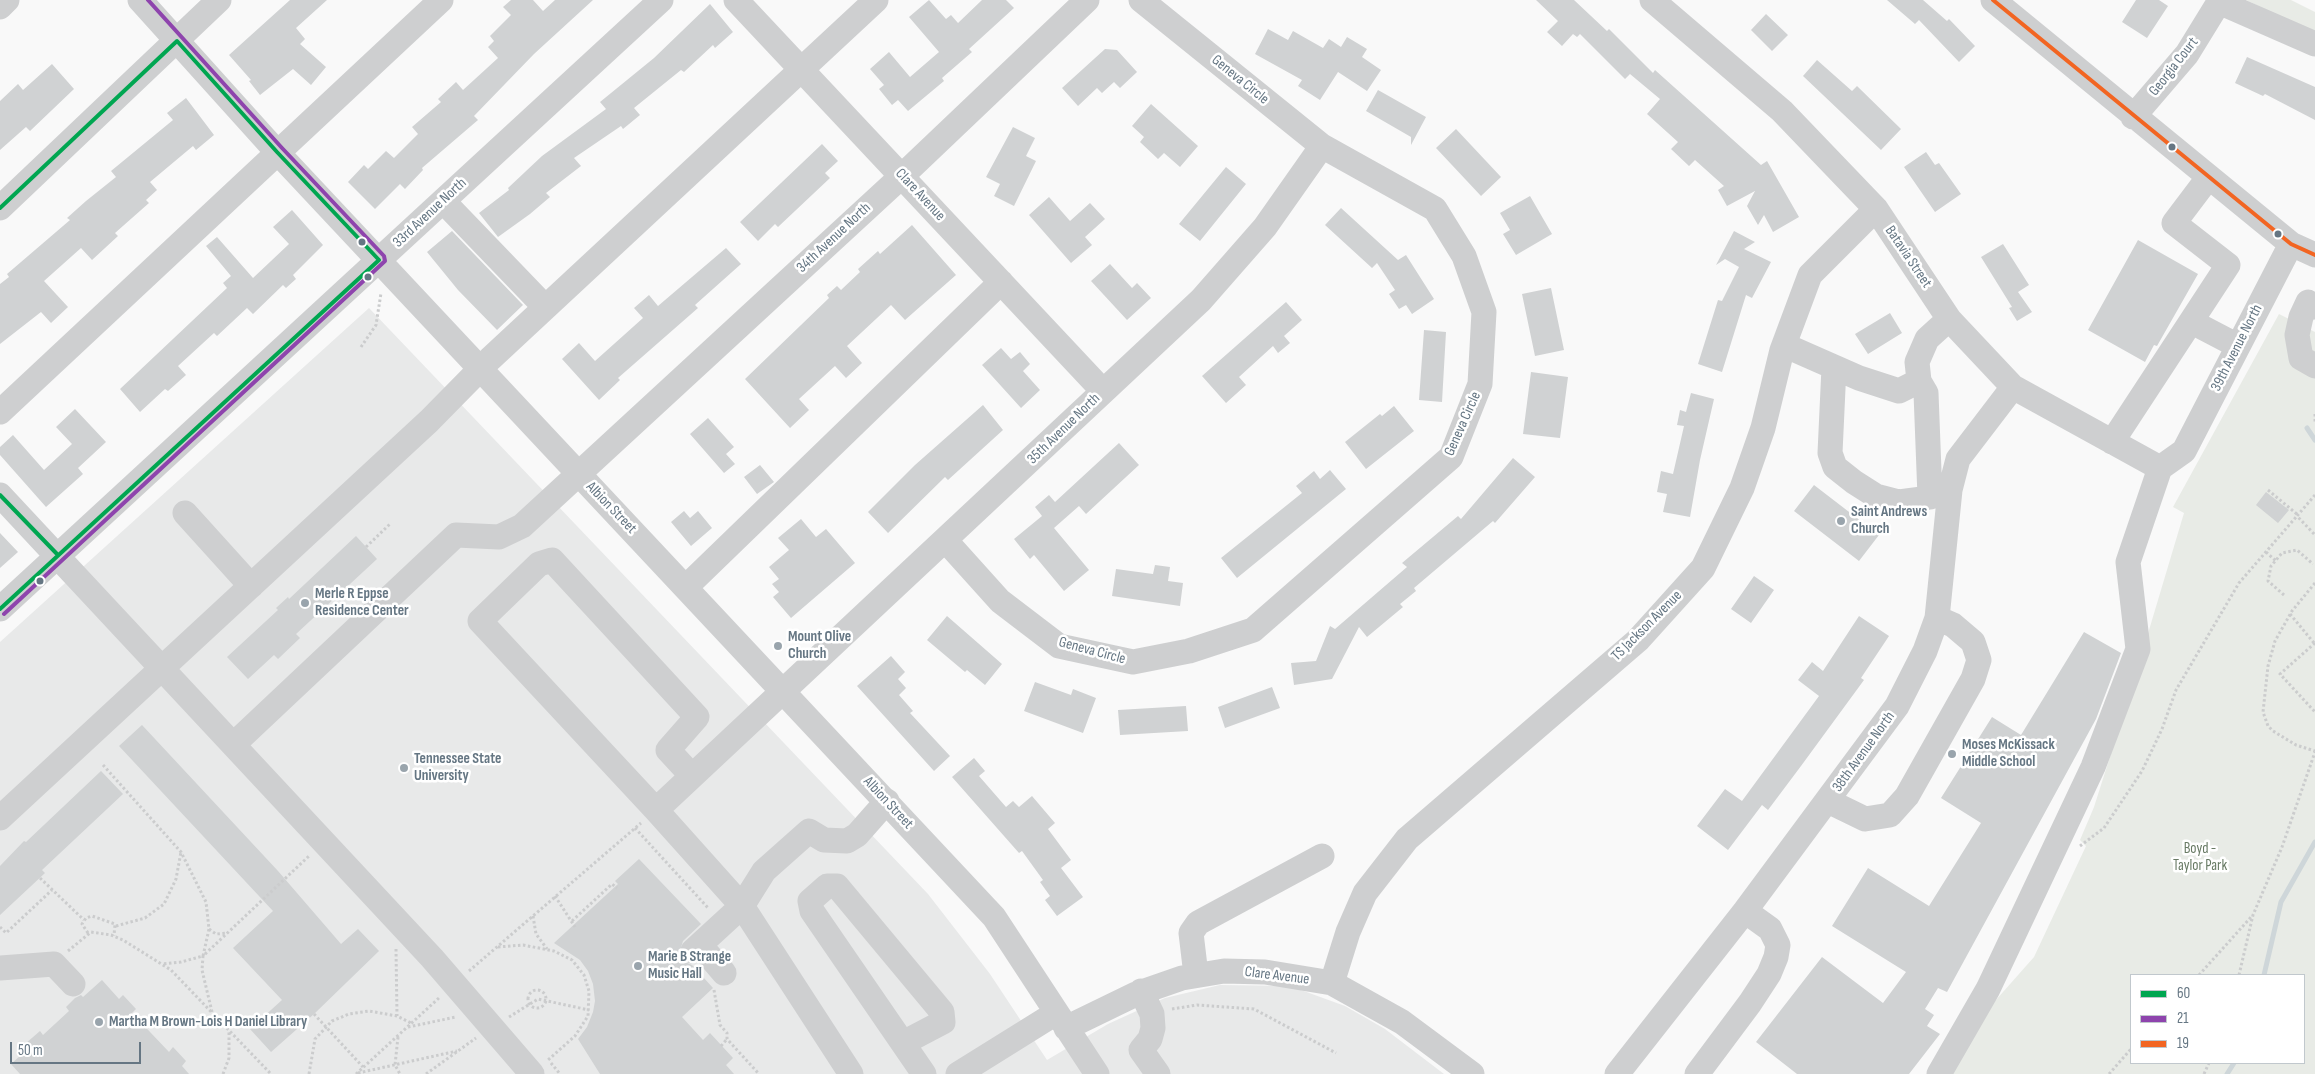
<!DOCTYPE html>
<html>
<head>
<meta charset="utf-8">
<style>
  body { margin:0 }
  #map { position:relative; width:2315px; height:1074px; overflow:hidden; background:#f9f9f9; font-family:"Sofia Sans Condensed",sans-serif }
  canvas { display:block }
  .legend { position:absolute; left:2130px; top:974px; width:175px; height:90px; box-sizing:border-box; background:#fff; border:1px solid #c1c8cd; margin:0; padding:6px 9px; list-style:none; font-size:15px; color:#657683 }
  .legend li { display:flex; align-items:center; gap:10px; height:25px }
  .legend b { width:25px; border:1px solid #c1c8cd }
  .scale { position:absolute; left:10px; top:1042px; width:131px; height:22px; box-sizing:border-box; border:2px solid #657683; border-top:0; padding-left:6px; font-size:15px; line-height:18px; white-space:nowrap; color:#657683; -webkit-text-stroke:4px #fff; paint-order:stroke }
</style>
</head>
<body>
<div id="map">
<canvas width="2315" height="1074"></canvas>
<ul class="legend">
<li><b style="height:6px;background:#00a651"></b>60</li>
<li><b style="height:6px;background:#8e44ad"></b>21</li>
<li><b style="height:6px;background:#f26522"></b>19</li>
</ul>
<div class="scale">50 m</div>
</div>
<script>
const ctx = document.querySelector('canvas').getContext('2d');
ctx.lineJoin = 'round';
function fillPath(path, color) { ctx.fillStyle = color; ctx.fill(path, 'evenodd'); }
const poly = rows => new Path2D(rows.map(r => 'M' + r).join(''));
function stroke(path, color, width, dash) { ctx.strokeStyle = color; ctx.lineWidth = width; ctx.lineCap = dash ? 'butt' : 'round'; ctx.setLineDash(dash || []); ctx.stroke(path); }
function label(font, color, halo, rows, align = 'center') {
  ctx.font = font + ' "Sofia Sans Condensed",sans-serif'; ctx.lineWidth = 5; ctx.setLineDash([]); ctx.textBaseline = 'middle'; ctx.strokeStyle = halo; ctx.fillStyle = color; for (const [text, x, y, turn = 0] of rows) {
    ctx.save(); ctx.translate(x, y); ctx.rotate((+turn || 0) * Math.PI / 180); ctx.textAlign = isNaN(turn) ? turn : align; if (halo) ctx.strokeText(text, 0, 0); ctx.fillText(text, 0, 0); ctx.restore();
  }
}
const built = poly([
  [369,308,928,894,990,974,1047,1060,1108,1024,1165,998,1220,985,1290,986,1345,1006,1385,1029,1444,1074,0,1074,0,642]
]);
const green = poly([
  [2246,0,2291,0,2315,12,2315,33],
  [2279,314,2315,332,2315,1074,1949,1074,1980,1018,2034,957,2086,846,2080,840,2094,807,2129,697,2184,513,2173,507],
  [2131,975,2304,975,2304,1063,2131,1063]
]);
const stream = poly([
  [2307,428,2315,440],
  [2264,975,2281,902,2315,842],
  [2227,1074,2234,1063]
]);
const building = poly([
  [290,0,327,0,296,28,305,39,300,44,326,67,311,85,293,69,260,95,249,81,251,80,229,55],
  [511,0,533,0,543,11,555,0,593,0,534,54,474,116,478,120,422,168,423,170,405,189,400,184,375,209,348,182,364,165,368,169,386,151,394,158,418,134,412,127,441,102,438,99,456,82,463,90,498,58,488,47,494,41,490,36,511,15,503,7],
  [929,0,946,19,951,15,958,23,982,0,1006,0,1014,8,969,49,972,52,942,78,944,81,908,111,898,100,892,105,879,89,884,85,870,69,889,52,910,77,939,52,909,17],
  [1536,0,1574,0,1607,31,1609,29,1653,73,1655,70,1761,165,1767,161,1799,217,1773,232,1764,215,1758,225,1747,206,1755,191,1727,206,1718,190,1724,186,1695,160,1689,166,1671,149,1678,142,1647,114,1660,99,1630,74,1625,79,1580,34,1577,37,1573,34,1562,46,1547,32,1558,21],
  [1887,0,1923,0,1947,21,1949,19,1975,46,1959,62,1919,20,1915,24],
  [2136,0,2159,0,2168,6,2147,38,2122,22],
  [710,4,733,32,715,48,713,45,684,72,681,70,634,108,640,115,623,129,621,126,574,158,581,166,546,193,550,197,530,214,498,237,479,213,509,190,508,188,542,156,606,109,600,102,654,58],
  [1766,14,1788,35,1772,51,1751,30],
  [1268,29,1288,40,1293,31,1323,48,1329,39,1341,47,1347,37,1367,49,1362,57,1381,70,1367,91,1338,72,1320,100,1298,86,1302,80,1255,54],
  [1105,49,1117,50,1137,72,1120,88,1114,82,1102,93,1097,88,1078,106,1062,88],
  [2247,57,2315,87,2315,120,2265,94,2263,96,2235,83],
  [1817,60,1852,91,1857,86,1901,129,1881,150,1803,76],
  [52,64,74,89,30,131,26,127,0,150,0,101,18,84,23,90],
  [1378,90,1426,117,1411,145,1411,137,1366,111],
  [186,98,214,135,196,150,193,146,150,182,157,190,146,200,149,203,115,233,118,236,92,260,81,248,44,281,68,307,51,323,41,312,0,344,0,284,9,277,7,274,70,220,67,218,86,201,116,177,111,171,173,120,167,113],
  [1151,104,1198,146,1180,167,1164,153,1158,159,1140,142,1144,137,1132,126],
  [1013,127,1035,138,1026,156,1036,161,1014,206,994,196,1000,184,986,177],
  [1456,129,1501,177,1481,196,1436,148],
  [822,144,838,161,825,173,830,178,778,227,775,224,758,241,740,222],
  [1926,152,1935,165,1939,163,1961,194,1935,212,1904,167],
  [1226,167,1246,184,1200,241,1179,224],
  [1530,196,1552,234,1516,255,1503,234,1510,230,1500,213],
  [1049,197,1070,221,1090,203,1105,219,1085,237,1092,245,1071,263,1029,215],
  [1341,208,1398,260,1406,255,1434,299,1412,314,1406,305,1399,309,1389,294,1395,290,1377,263,1372,268,1325,225],
  [292,210,323,245,293,275,296,279,286,288,283,285,253,314,247,308,217,336,214,333,178,366,186,375,168,391,165,389,140,412,120,389,227,288,223,283,231,276,206,246,217,237,253,278,289,244,273,227],
  [912,225,956,275,905,320,891,305,847,346,862,363,846,378,835,366,799,399,809,410,790,428,745,379,829,298,827,295,837,286,841,290,860,272,858,269,878,251,880,254],
  [452,231,523,305,497,330,458,290,427,252],
  [1734,231,1755,242,1744,249,1771,262,1752,298,1746,295,1722,372,1698,364,1718,300,1722,301,1739,267,1725,259,1716,265],
  [2138,240,2198,274,2157,346,2154,345,2145,362,2088,330],
  [2003,244,2029,285,2018,292,2032,312,2017,321,2009,308,2012,307,1981,257],
  [726,248,741,264,695,305,698,308,618,378,620,380,599,400,562,359,579,343,595,361,643,318,634,308,649,295,658,306],
  [1110,264,1132,288,1137,283,1151,298,1127,320,1091,281],
  [1551,288,1564,350,1535,356,1522,294],
  [1286,302,1302,320,1284,336,1290,343,1278,353,1273,346,1239,377,1246,385,1226,403,1202,376],
  [1890,313,1902,333,1868,354,1855,334],
  [1424,330,1446,332,1442,402,1419,400],
  [1001,348,1011,359,1020,352,1030,364,1023,371,1040,390,1021,408,982,365],
  [1531,372,1568,377,1560,438,1523,434],
  [1691,393,1714,399,1700,460,1690,517,1663,512,1667,494,1657,492,1661,471,1673,474,1684,426,1677,425,1680,410,1686,412],
  [983,405,1003,430,948,480,945,477,888,533,868,512,915,465],
  [1394,406,1414,431,1366,469,1345,442,1380,414,1382,416],
  [75,409,106,442,78,468,83,474,46,507,0,455,0,447,13,435,44,470,72,444,56,427],
  [708,418,734,447,726,454,735,464,724,473,690,434],
  [1119,443,1139,465,1086,514,1079,506,1054,528,1089,570,1064,591,1034,555,1030,559,1014,539,1042,516,1035,507,1049,495,1055,502],
  [1513,458,1535,477,1495,523,1493,521,1414,588,1416,591,1400,604,1403,607,1367,637,1359,627,1332,679,1294,685,1291,663,1316,661,1330,626,1335,629,1407,567,1402,563,1458,516,1461,519],
  [760,465,774,482,757,494,744,477],
  [1330,470,1346,489,1237,578,1221,558,1302,493,1296,486,1314,471,1320,479],
  [1814,485,1879,535,1859,561,1794,511],
  [2266,492,2289,510,2278,523,2256,505],
  [684,511,690,518,698,511,712,528,691,546,671,522],
  [801,519,816,537,826,529,855,563,791,618,773,597,779,592,772,584,779,579,769,567,789,550,778,538],
  [0,533,18,552,0,568],
  [356,536,377,559,296,634,300,638,278,659,274,655,248,679,227,657,278,610,276,608,288,597,289,599],
  [1155,565,1170,567,1168,581,1183,583,1180,606,1112,596,1116,569,1153,574],
  [1754,576,1774,590,1751,623,1731,609],
  [947,616,1002,664,985,685,967,670,965,672,927,640],
  [1859,616,1889,636,1861,678,1864,680,1801,766,1768,810,1762,805,1728,850,1697,826,1725,789,1742,801,1819,696,1798,680,1812,662,1823,671],
  [2084,632,2121,653,2096,719,1947,992,1938,988,1925,1009,1934,1015,1927,1026,1940,1034,1909,1074,1797,1074,1756,1042,1822,957,1883,1003,1906,972,1832,926,1868,868,1929,906,1981,823,1941,798,1992,717,2021,735],
  [891,656,905,672,898,679,906,688,899,695,913,711,910,713,950,756,934,771,857,686],
  [1035,682,1071,695,1073,689,1096,698,1083,733,1024,711],
  [1272,687,1280,708,1225,728,1218,707],
  [1186,706,1188,731,1120,735,1118,710],
  [142,725,278,871,341,944,358,929,379,951,314,1014,271,1052,250,1029,282,1000,233,948,273,911,119,746],
  [974,758,985,771,979,776,1006,807,1013,801,1019,807,1032,796,1055,823,1048,829,1071,860,1061,868,1083,897,1057,916,1045,900,1050,896,1040,882,1043,880,1022,851,1019,853,952,777],
  [101,771,123,794,42,870,45,873,0,915,0,866,24,841,26,842],
  [639,859,701,924,683,941,679,954,683,961,692,965,713,988,682,1017,703,1040,710,1033,733,1058,726,1065,734,1074,600,1074,578,1039,587,1027,593,1012,595,1001,593,984,588,971,580,960,554,943,618,884,615,881],
  [102,980,119,999,123,995,136,1009,132,1013,169,1052,173,1047,186,1061,182,1066,189,1074,20,1074,11,1064,29,1048,25,1044,40,1031,43,1035,69,1011,66,1007,75,998,81,995,83,997]
]);
const path = poly([
  [361,347,376,325,381,293],
  [2315,414,2315,422],
  [2268,490,2298,515],
  [2315,495,2297,516,2315,535],
  [366,547,390,524],
  [2266,552,2276,561],
  [2315,583,2292,611,2275,641,2268,666,2263,712,2268,726,2273,731,2296,745,2315,751],
  [2284,595,2268,581,2271,566,2282,553,2297,550,2313,564],
  [2290,614,2314,643],
  [2315,643,2280,674,2315,712],
  [103,765,181,852,206,902,209,929,203,956,181,962,162,964],
  [635,828,709,909],
  [2080,846,2104,828,2142,771,2162,729,2176,690,2239,583,2297,516],
  [40,878,84,920],
  [555,896,575,927],
  [533,916,536,934,547,949],
  [572,921,612,884,617,888],
  [116,926,145,918,164,904,176,879,181,852],
  [0,927,6,933,52,890],
  [209,929,216,934,227,933],
  [88,933,82,924,86,918,92,916,115,924,114,936],
  [498,947,523,945,554,951,572,960,584,975,589,991,588,1016,575,1036,548,1060],
  [396,949,397,1016],
  [68,951,91,932,111,935,123,940,171,970,271,1074],
  [469,971,641,823],
  [2199,975,2252,916],
  [2239,975,2253,915,2282,847,2315,752],
  [714,990,720,1025,727,1033,727,1039,759,1074],
  '528 999a9 9 0 1 1 18 0a9 9 0 1 1-18 0Z',
  [1172,1009,1197,1005,1254,1009,1336,1053],
  [212,1012,202,970,203,956,309,856],
  [314,1014,363,1067],
  [509,1017,538,999,589,1010],
  [408,1027,456,1017],
  [398,1037,395,1065,400,1074],
  [721,1046,727,1039],
  [551,1063,560,1074],
  [358,1073,457,1051],
  [223,1074,229,1058,229,1031],
  [309,1074,315,1039,332,1021,349,1014,369,1011,397,1016,411,1023],
  [356,1074,440,997],
  [426,1074,476,1038],
  [2109,1074,2131,1049],
  [2204,1074,2209,1063]
]);
const minor = poly([
  [140,0,277,152,994,917,1097,1074],
  [736,0,1103,391],
  [1652,0,1782,111,1876,209,1949,319,2013,387,2160,468,2184,451,2291,244],
  [1993,0,2291,244,2315,255],
  [0,7,7,0],
  [2133,117,2187,54,2219,2,2315,44],
  [443,201,545,307],
  [0,208,219,0],
  [2315,307,2308,302,2301,317,2297,335,2301,358,2315,366],
  [2192,322,2238,346],
  [1784,345,1859,378,1899,391,1919,381,1917,362,1927,339,1949,319],
  [1834,367,1830,453,1835,467,1854,482,1876,496,1899,502,1922,499,1950,490],
  [1919,381,1926,393,1930,497],
  [0,412,441,0],
  [2112,442,2228,265,2174,223,2208,178],
  [0,495,432,958,532,1074],
  [185,513,251,586],
  [946,541,1000,601,1059,646,1133,662,1189,651,1253,630,1451,457,1480,384,1484,312,1464,256,1435,209,1322,146,1141,0],
  [686,587,1001,282],
  [0,609,661,0],
  [234,744,456,535,499,537,522,526,903,175,1087,0],
  [692,776,668,750,697,717,552,560,539,564,480,621,656,810,742,906,851,1074],
  [1828,801,1865,819,1890,815,1907,796,1973,679,1979,660,1973,642,1953,625,1937,618],
  [656,810,1201,300,1265,227,1322,146],
  [0,818,429,421,490,359,876,0],
  [700,945,724,973],
  [693,951,742,906,764,871,809,831,824,840,847,841,857,835,887,801],
  [0,968,54,964,73,984],
  [1196,975,1191,933,1198,923,1322,856],
  [1332,983,1348,932,1365,893,1407,839,1638,640,1703,568,1742,488,1763,428,1782,350,1810,275,1876,209],
  [1141,991,1152,1014,1153,1028,1150,1039,1141,1050,1158,1074],
  [1066,1028,1136,994,1182,978,1224,971,1265,972,1332,983,1402,1022,1472,1074],
  [903,1043,943,1022,942,1012,837,886,827,886,810,901,812,911,924,1074],
  [958,1074,1056,1013],
  [1617,1074,1745,911,1897,706,1925,651,1937,618,1950,490,1958,459,2013,387],
  [1697,1074,1750,1003,1769,974,1776,957,1778,945,1770,929,1745,911],
  [1939,1074,1988,989,2093,767,2138,649,2128,562,2160,468]
]);
const bus1 = poly([
  [0,208,177,41,277,152,379,260,0,609],
  [0,495,57,554]
]);
const bus2 = poly([
  [4,614,385,261,384,256,282,148,148,0]
]);
const bus3 = poly([
  [1993,0,2291,244,2315,255]
]);
const markers = [
  [2172,147,4.5,"#657683"],
  [2278,234,4.5,"#657683"],
  [362,242,4.5,"#657683"],
  [368,277,4.5,"#657683"],
  [1841,521,5,"#99a4ac"],
  [40,581,4.5,"#657683"],
  [305,603,5,"#99a4ac"],
  [778,646,5,"#99a4ac"],
  [1952,754,5,"#99a4ac"],
  [404,768,5,"#99a4ac"],
  [638,966,5,"#99a4ac"],
  [99,1022,5,"#99a4ac"]
];
const streetNames = [
  ["Georgia Court",2174,67,-52],
  ["Geneva Circle",1240,80,39],
  ["Clare Avenue",920,195,47],
  ["33rd Avenue North",430,213,-43],
  ["34th Avenue North",834,238,-43],
  ["Batavia Street",1908,257,56],
  ["39th Avenue North",2237,348,-63],
  ["Geneva Circle",1463,424,-66],
  ["35th Avenue North",1064,429,-44],
  ["Albion Street",611,508,46],
  ["TS Jackson Avenue",1647,626,-45],
  ["Geneva Circle",1092,651,15],
  ["38th Avenue North",1864,752,-54],
  ["Albion Street",888,803,47],
  ["Clare Avenue",1277,976,7]
];
const poiNames = [
  ["Saint Andrews",1851,512],
  ["Church",1851,529],
  ["Merle R Eppse",315,594],
  ["Residence Center",315,611],
  ["Mount Olive",788,637],
  ["Church",788,654],
  ["Moses McKissack",1962,745],
  ["Middle School",1962,762],
  ["Tennessee State",414,759],
  ["University",414,776],
  ["Marie B Strange",648,957],
  ["Music Hall",648,974],
  ["Martha M Brown-Lois H Daniel Library",109,1022]
];
const parkNames = [
  ["Boyd -",2200,849],
  ["Taylor Park",2200,866]
];
fillPath(built, '#e8e9e9');
fillPath(green, '#e8ebe6');
stroke(stream, '#ced6d9', 5);
fillPath(building, '#d0d2d3');
stroke(path, '#cbcccd', 3, [2.5, 2.5]);
stroke(minor, '#cecfd0', 25);
stroke(bus1, '#00a651', 4);
stroke(bus2, '#8e44ad', 4);
stroke(bus3, '#f26522', 4);
for (const [x, y, r, color] of markers) { const dot = new Path2D(); dot.arc(x, y, r, 0, 2 * Math.PI); ctx.fillStyle = color; ctx.fill(dot); stroke(dot, '#fff', 2); }
label('15px', '#657683', '#fff', streetNames);
label('bold 15px', '#657683', '#fff', poiNames, 'left');
label('15px', '#687a64', '#fff', parkNames);
</script>
</body>
</html>
